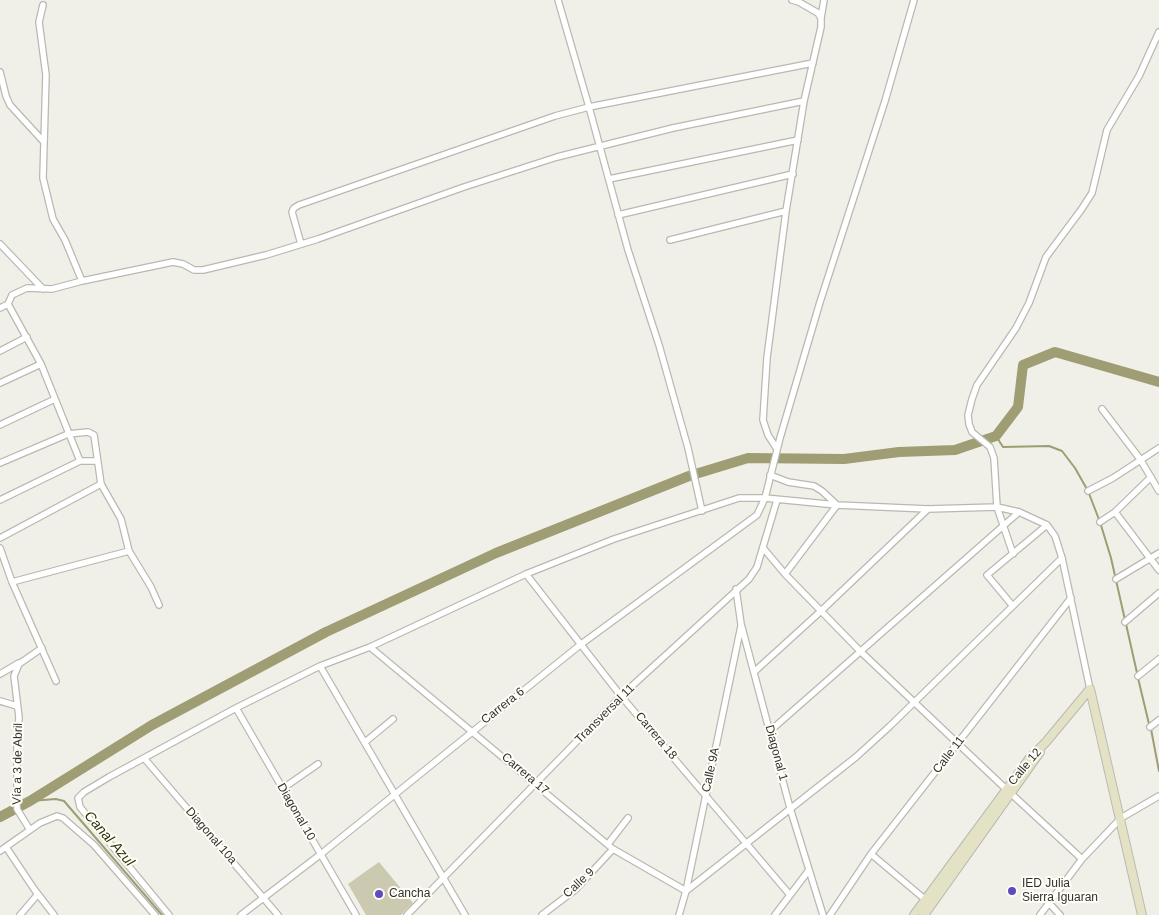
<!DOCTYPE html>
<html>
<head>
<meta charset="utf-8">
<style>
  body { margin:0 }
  canvas { display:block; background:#f0f0e8 }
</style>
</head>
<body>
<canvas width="1159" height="915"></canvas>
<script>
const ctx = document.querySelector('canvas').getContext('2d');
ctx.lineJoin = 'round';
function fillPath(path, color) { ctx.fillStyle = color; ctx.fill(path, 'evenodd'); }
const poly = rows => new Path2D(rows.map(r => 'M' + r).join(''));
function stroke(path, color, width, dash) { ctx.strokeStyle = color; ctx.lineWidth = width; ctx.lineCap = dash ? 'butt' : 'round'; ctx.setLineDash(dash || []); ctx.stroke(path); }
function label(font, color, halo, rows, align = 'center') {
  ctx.font = font + ' Helvetica,sans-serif'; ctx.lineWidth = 4; ctx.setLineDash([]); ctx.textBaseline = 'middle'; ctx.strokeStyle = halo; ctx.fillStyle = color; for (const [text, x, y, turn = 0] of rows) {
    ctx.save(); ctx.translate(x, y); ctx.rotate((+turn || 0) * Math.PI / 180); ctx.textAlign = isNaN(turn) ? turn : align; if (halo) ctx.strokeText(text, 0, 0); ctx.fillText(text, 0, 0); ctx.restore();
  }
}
const green = poly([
  [379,862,413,903,401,915,366,915,348,884]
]);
const stream = poly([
  [996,436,1003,447,1049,446,1062,451,1075,468,1088,491,1100,522,1111,558,1125,620],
  [1126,624,1137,673],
  [1138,678,1149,724],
  [1151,729,1159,771],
  [30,801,56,799,64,801,162,915]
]);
const river = poly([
  [0,817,30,801,152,725,326,632,496,553,689,476,748,458,844,459,899,452,955,450,996,436,1018,407,1023,365,1055,352,1159,382]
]);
const street = poly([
  [558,0,589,107,628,250,659,345,688,448,702,511],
  [43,5,39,22,46,75,43,178,53,219,65,240,82,281],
  [821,18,824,0],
  [0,72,6,96,10,105,43,141],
  [609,179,798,140],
  [618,215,793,174],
  [670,240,786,211],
  [0,244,43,289],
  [301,244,292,212,294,208,299,205,555,116,589,107,813,63],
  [8,304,41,364,80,461],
  [0,308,8,304,12,295,27,288,52,289,82,281,173,262,183,264,194,270,203,270,266,255,318,239,464,187,557,157,673,128,804,101],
  [0,351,27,337],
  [0,383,41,364],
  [1102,409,1140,459,1159,491],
  [0,425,55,399],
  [777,449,768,435,763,420,767,358,786,211,804,101,821,27,821,18,818,13,799,2,792,0],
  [0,463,68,434,88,432,94,435,101,484,121,519,129,551,151,587,159,605],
  [770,475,788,482,814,486,822,491,837,505,785,574],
  [1088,491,1113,478,1159,448],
  [0,500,80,461,97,461],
  [1115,512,1151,477],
  [1100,522,1115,512,1159,570],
  [0,538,101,484],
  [0,548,12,582,56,681],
  [764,549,785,574,860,651,1006,789,1082,859],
  [1013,554,997,507,994,458,990,447,972,432,969,424,968,415,972,399,977,385,1016,328,1029,303,1046,257,1081,210,1092,193,1107,130,1139,76,1159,32],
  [526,574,621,696,790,895],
  [1116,579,1159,553],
  [12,582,129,551],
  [736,589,741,624,790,808,823,915],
  [1012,605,987,575,1047,525],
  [1125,622,1159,593],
  [370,647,613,849,686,891,856,757,890,726,1062,558],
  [320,666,465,915],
  [754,672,821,611,928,509],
  [0,674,19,663],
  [1138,676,1159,659],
  [0,701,17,706],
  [236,708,356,915],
  [1150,727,1159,720],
  [770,731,1019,512],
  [365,742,393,719],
  [144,758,278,915],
  [282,789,318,764],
  [30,830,17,809,17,745,19,717,14,676,19,664,42,648],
  [608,844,628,818],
  [6,847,34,889,54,915],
  [0,851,40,823,57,816,63,818,94,845,155,915],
  [871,854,927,901],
  [1049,903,1060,915],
  [20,915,38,894],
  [169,915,80,807,78,798,84,792,109,777,236,708,320,666,370,647,526,574,614,539,739,498,765,498,837,505,928,509,997,507,1019,512,1047,525,1055,536,1062,558,1090,689],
  [241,915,321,854,580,645,757,515,765,498,780,438,820,302,885,101,914,0],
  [407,915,621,696,749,579,757,567,777,500],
  [542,915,576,889,613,849],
  [679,915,686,891,741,626],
  [775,915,809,870],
  [830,915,871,854,1071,598],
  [1040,915,1082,859,1121,818,1159,796]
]);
const secondary = poly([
  [1090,689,1142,915],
  [914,915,1029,759,1046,742,1090,689],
  [924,915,1040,752]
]);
const markers = [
  [1012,891,5,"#5f4ac2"],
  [379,894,5,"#5f4ac2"]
];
const streetNames = [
  ["Carrera 6",503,706,-38],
  ["Transversal 11",605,714,-45],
  ["Carrera 18",656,736,50],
  ["Diagonal 1",776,753,75],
  ["Calle 11",949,755,-52],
  ["Vía a 3 de Abril",18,764,-89],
  ["Calle 12",1025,767,-50],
  ["Calle 9A",711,770,-78],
  ["Carrera 17",525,774,40],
  ["Diagonal 10",296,812,60],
  ["Diagonal 10a",211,836,49],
  ["Calle 9",579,883,-43]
];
const poiNames = [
  ["IED Julia",1022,884],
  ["Sierra Iguaran",1022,898],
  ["Cancha",389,894]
];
const waterNames = [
  ["Canal Azul",109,839,49]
];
fillPath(green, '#cbcab0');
stroke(stream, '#9e9d73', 2);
stroke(river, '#9e9d73', 10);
stroke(street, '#b9b9b2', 8);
stroke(secondary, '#b9b9b2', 10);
stroke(street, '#fff', 5.5);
stroke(secondary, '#e4e2c5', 8);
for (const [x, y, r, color] of markers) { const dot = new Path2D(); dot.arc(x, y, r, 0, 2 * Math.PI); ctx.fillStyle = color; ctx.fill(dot); stroke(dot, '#fefef6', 2); }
label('12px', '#32322f', '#fefef6', streetNames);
label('12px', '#32322f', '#fefef6', poiNames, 'left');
label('italic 14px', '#2f2d0a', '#fefef6', waterNames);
</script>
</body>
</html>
